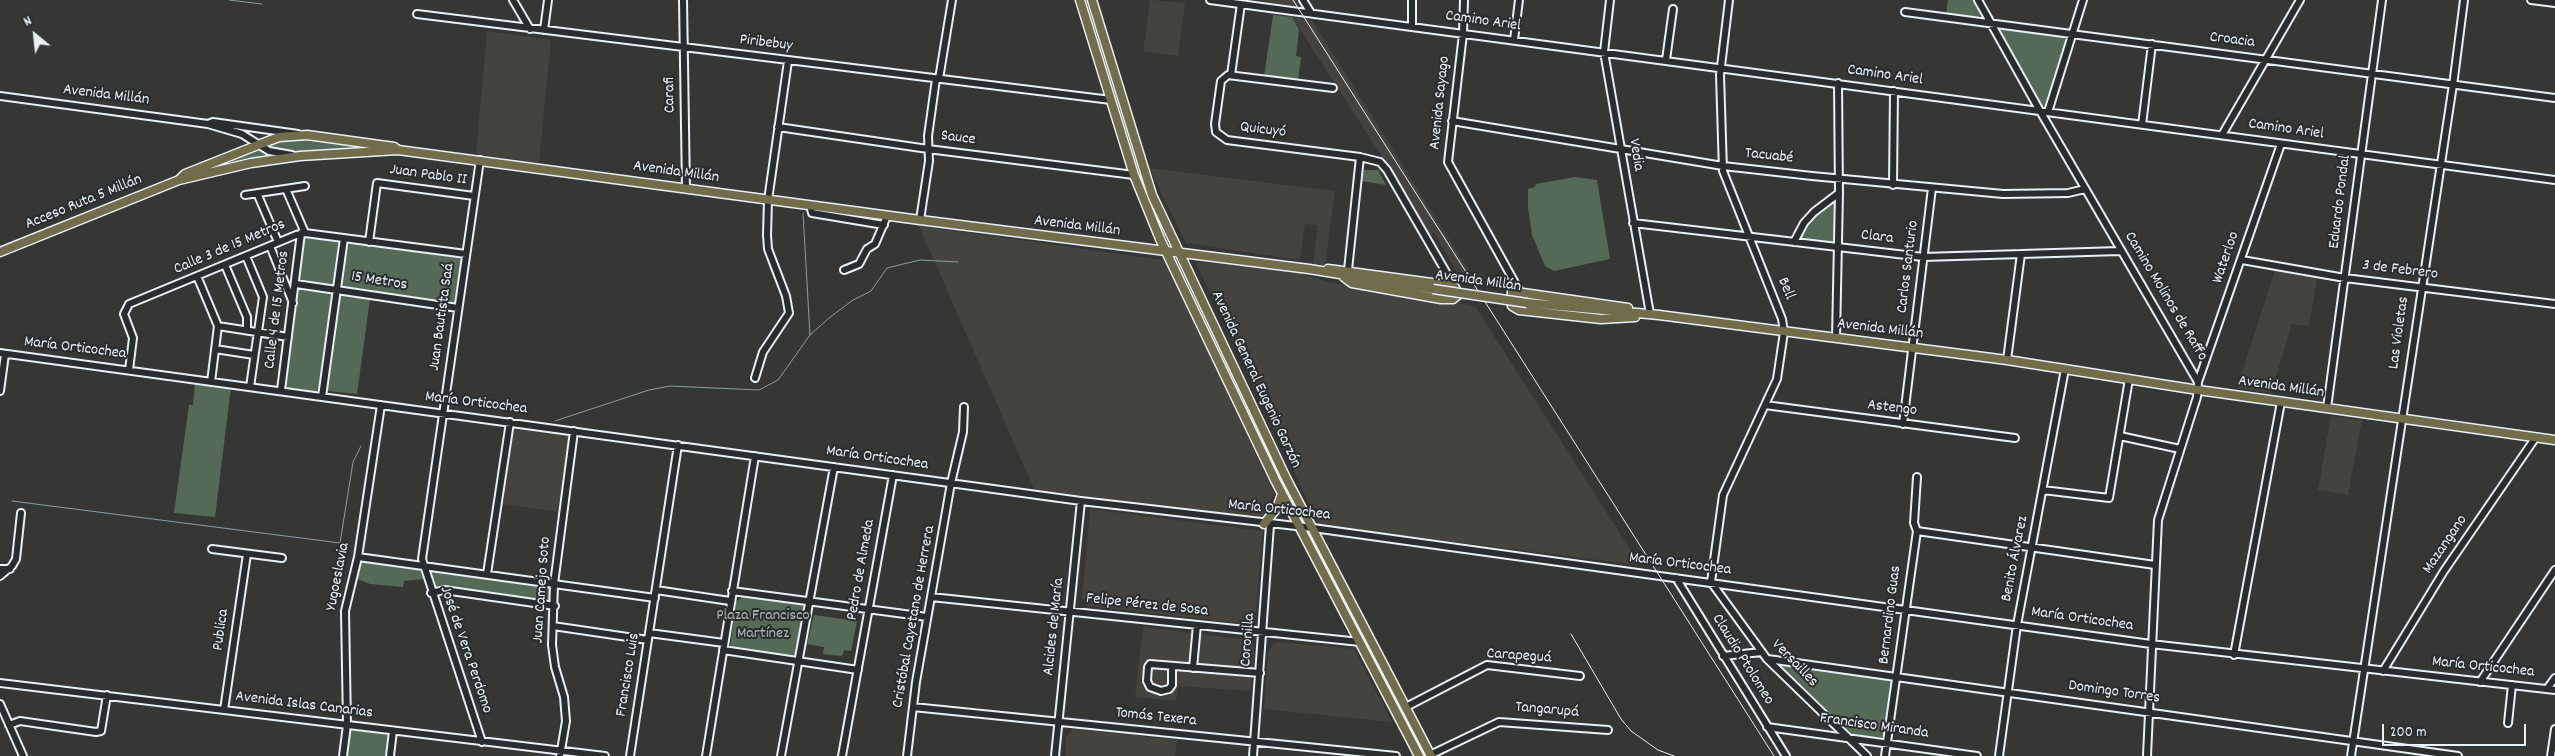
<!DOCTYPE html>
<html>
<head>
<meta charset="utf-8">
<style>
  body { margin:0 }
  #map { position:relative; width:2555px; height:756px; overflow:hidden; background:#363735; font-family:Dekko,sans-serif }
  canvas { display:block }
  .north { position:absolute; left:10px; top:10px; width:50px; height:50px; -webkit-text-stroke:4px #2a2d2e; paint-order:stroke; rotate:332deg; font-size:14px; font-weight:700; line-height:20px; text-align:center; color:#e8f1f8 }
  .north::after { content:''; display:block; margin:auto; width:18px; height:22px; background:#e8f1f8; clip-path:polygon(50% 0,100% 100%,50% 72%,0 100%) }
  .scale { position:absolute; left:2382px; top:724px; width:144px; height:22px; box-sizing:border-box; border:2px solid #e8f1f8; border-top:0; padding-left:6px; font-size:15px; line-height:18px; white-space:nowrap; color:#e8f1f8; -webkit-text-stroke:4px #2a2d2e; paint-order:stroke }
</style>
</head>
<body>
<div id="map">
<canvas width="2555" height="756"></canvas>
<div class="north">N</div>
<div class="scale">200 m</div>
</div>
<script>
const ctx = document.querySelector('canvas').getContext('2d');
ctx.lineJoin = 'round';
function fillPath(path, color) { ctx.fillStyle = color; ctx.fill(path, 'evenodd'); }
const poly = rows => new Path2D(rows.map(r => 'M' + r).join(''));
function stroke(path, color, width, dash) { ctx.strokeStyle = color; ctx.lineWidth = width; ctx.lineCap = dash ? 'butt' : 'round'; ctx.setLineDash(dash || []); ctx.stroke(path); }
function label(font, color, halo, rows, align = 'center') {
  ctx.font = font + ' Dekko,sans-serif'; ctx.lineWidth = 4; ctx.setLineDash([]); ctx.textBaseline = 'middle'; ctx.strokeStyle = halo; ctx.fillStyle = color; for (const [text, x, y, turn = 0] of rows) {
    ctx.save(); ctx.translate(x, y); ctx.rotate((+turn || 0) * Math.PI / 180); ctx.textAlign = isNaN(turn) ? turn : align; if (halo) ctx.strokeText(text, 0, 0); ctx.fillText(text, 0, 0); ctx.restore();
  }
}
const built = poly([
  [1150,0,1185,3,1178,56,1143,51],
  [1259,0,1298,0,1301,4,1295,7],
  [1292,17,1312,20,1476,282,1463,282,1434,233,1429,235,1399,183],
  [487,31,551,40,539,163,476,154],
  [1149,168,1335,191,1325,265,1313,264,1318,225,1305,224,1300,260,1186,243],
  [919,226,1163,260,1167,263,1274,493,1261,521,1034,489],
  [1200,262,1297,272,1328,282,1475,306,1640,565,1319,525,1197,265],
  [2275,270,2317,278,2309,326,2292,324,2271,393,2237,388],
  [2331,416,2362,420,2348,495,2318,490],
  [514,425,572,433,560,512,502,504],
  [1090,509,1263,531,1255,621,1248,624,1088,606,1082,598],
  [1143,627,1250,640,1254,648,1251,691,1178,686,1176,701,1135,697],
  [1279,642,1354,649,1392,722,1264,709,1268,652,1273,644],
  [1073,729,1177,740,1175,756,1065,756,1066,737]
]);
const green = poly([
  [1948,0,1973,0,1979,10,1980,16,1974,19,1946,15],
  [1273,15,1292,17,1299,30,1296,56,1301,57,1298,81,1264,77],
  [2004,28,2061,35,2066,40,2046,107,2038,104,1999,33],
  [292,139,324,143,368,148,288,152,263,146],
  [259,148,282,156,190,176],
  [1364,170,1378,170,1386,185,1362,181],
  [1574,177,1597,180,1610,259,1554,271,1545,266,1532,235,1528,208,1528,189,1535,187,1536,184],
  [1832,201,1835,205,1834,240,1828,244,1803,240,1801,235,1809,220],
  [308,236,337,239,341,244,334,285,330,287,301,282,299,278,304,239],
  [351,242,460,258,463,262,455,304,342,289,340,286,345,245],
  [302,288,329,292,333,296,321,386,316,393,288,389,284,385,296,292],
  [343,294,370,299,357,394,329,391,327,389,339,297],
  [195,382,231,387,215,517,174,513,189,405,193,405],
  [362,559,419,567,424,579,404,581,403,587,370,584,355,578],
  [427,569,548,586,551,591,551,603,433,589],
  [744,596,803,603,805,608,796,657,730,649,736,602],
  [814,615,857,621,851,651,844,650,842,656,823,654,824,647,807,644],
  [1778,663,1890,679,1893,685,1884,736,1877,739,1856,737,1848,732,1784,672],
  [353,728,390,733,387,756,346,756,349,733]
]);
const stream = poly([
  [229,0,262,4],
  [803,213,810,335],
  [555,421,649,390,670,386,759,390,778,380,810,335,829,318,853,300,871,291,887,268,920,260,958,262],
  [12,501,340,543,353,462,361,446]
]);
const minor = poly([
  [513,0,530,29],
  [683,0,686,189],
  [1210,0,2555,180],
  [1303,0,1311,13],
  [1412,0,1412,26],
  [1464,0,1463,34,1448,162,1520,292],
  [1610,0,1604,52,1650,314],
  [1729,0,1720,75,1723,171,1782,319,1784,332,1777,379,1723,495,1711,582,1767,659,1867,756],
  [1978,0,2040,111,2198,382,2197,397,2158,520,2147,756],
  [2531,0,2555,3],
  [1905,12,2555,98],
  [417,14,1111,100],
  [544,30,548,0],
  [1514,40,1519,0],
  [1666,60,1673,9],
  [1231,75,1241,4],
  [939,79,952,0],
  [1838,83,1839,193],
  [1333,88,1228,75,1221,81,1215,124,1216,132,1227,140,1360,157,1380,162,1387,170,1454,286],
  [0,96,208,124,242,134,269,151,292,155],
  [2048,112,2083,0],
  [1452,121,1723,166,1812,176,2003,194,2068,193,2085,189],
  [208,124,213,122,298,134],
  [2142,125,2152,44],
  [778,127,928,149,1134,175],
  [2222,135,2300,0],
  [480,160,422,559,482,742],
  [1893,185,1894,91],
  [286,189,305,233],
  [257,193,278,242],
  [245,195,305,186],
  [810,205,812,213,884,225],
  [920,220,929,161,928,136,936,79],
  [1633,223,1923,257,2120,251],
  [369,242,377,183,474,196],
  [1794,242,1804,223,1814,212,1839,193,1836,338],
  [270,246,293,303],
  [246,256,263,297,250,387],
  [2242,260,2345,278,2555,304],
  [225,265,247,317,247,330],
  [844,270,859,264,867,249,875,244,887,216],
  [1348,270,1360,157],
  [197,276,218,326,211,382],
  [296,284,458,308],
  [218,326,288,337],
  [215,349,254,355],
  [0,353,1081,501,1313,528,2151,644,2555,690],
  [2007,360,2021,254],
  [129,370,133,338,124,314,129,304,296,235,305,233,466,254],
  [755,378,763,352,789,313,786,296,768,249,767,235,768,200,788,61],
  [2198,382,2281,144],
  [281,390,301,233],
  [0,391,5,354],
  [322,397,344,238],
  [1765,405,2015,438],
  [2327,408,2382,0],
  [1903,424,1932,188],
  [2120,436,2180,449],
  [2043,490,2109,498,2129,379],
  [1917,531,2155,565],
  [212,549,282,558],
  [358,557,655,598],
  [0,569,10,569],
  [487,574,510,422],
  [0,576,12,566,16,559,21,513],
  [1676,578,1786,756],
  [656,590,730,601],
  [732,591,927,617],
  [431,593,444,590,555,606],
  [931,597,1360,642],
  [553,626,648,640],
  [649,633,724,643],
  [723,650,858,670],
  [2234,655,2281,402],
  [1723,656,1762,652],
  [1768,659,2458,756],
  [1172,666,1172,685,1169,689,1161,691,1150,687,1147,681,1148,667,1150,664,1260,673],
  [1193,668,1197,625],
  [2383,671,2444,571,2536,437],
  [2480,682,2555,570],
  [0,683,605,756],
  [2547,689,2555,678],
  [0,704,23,756],
  [913,707,1396,756],
  [1406,707,1487,665,1580,676],
  [224,710,247,554],
  [2508,723,2512,685],
  [9,725,20,721,96,732,101,731,107,695],
  [1767,727,1977,756],
  [1430,755,1499,722,1608,730],
  [343,756,347,725,345,611,358,557,381,405],
  [390,756,393,731],
  [560,756,566,721,564,697,555,667,552,645,554,584,574,431],
  [630,756,678,445],
  [706,756,755,456],
  [781,756,834,467],
  [842,756,893,475],
  [907,756,916,682,951,483,963,432,964,407],
  [1055,756,1081,501],
  [1253,756,1270,525],
  [1885,756,1917,531,1914,523,1917,477],
  [1999,756,2017,625,2065,369],
  [2351,756,2454,78,2464,0],
  [2551,756,2555,729]
]);
const major = poly([
  [1080,0,1134,175,1160,239,1275,480,1419,756],
  [1092,0,1152,195,1286,478,1431,756],
  [179,180,251,163,300,156,398,150],
  [0,252,179,180,185,174,258,145,279,137,307,135,394,147,398,150,920,220,1309,269,1433,289],
  [1328,269,1454,286,1458,295,1453,299,1441,299,1352,283,1344,277],
  [1527,303,1659,315,2007,360,2198,390,2555,440],
  [1628,308,1516,292,1512,292,1511,301,1512,306,1519,310,1601,319,1635,317],
  [1264,524,1277,508,1282,494]
]);
const rail = poly([
  [1293,0,1774,756],
  [1571,634,1621,719,1631,731,1658,750,1674,756]
]);
const majorBridge = poly([
  [1433,289,1527,303]
]);
const streetNames = [
  ["Camino Ariel",1483,22,8],
  ["Croacia",2232,41,7],
  ["Piribebuy",766,44,7],
  ["Camino Ariel",1885,76,8],
  ["Carafi",671,95,-91],
  ["Avenida Millán",106,96,7],
  ["Avenida Sayago",1441,103,-84],
  ["Camino Ariel",2286,130,8],
  ["Quicuyó",1263,131,7],
  ["Sauce",958,139,7],
  ["Vedia",1635,155,81],
  ["Tacuabé",1769,157,6],
  ["Avenida Millán",676,173,8],
  ["Juan Pablo II",428,176,8],
  ["Eduardo Pondal",2341,202,-83],
  ["Acceso Ruta 5 Millán",84,203,-22],
  ["Avenida Millán",1077,227,7],
  ["Clara",1877,238,7],
  ["Calle 3 de 15 Metros",230,248,-23],
  ["Waterloo",2227,258,-71],
  ["Carlos Santurio",1909,267,-83],
  ["3 de Febrero",2400,271,7],
  ["15 Metros",379,282,9],
  ["Avenida Millán",1478,282,8],
  ["Bell",1785,289,68],
  ["Camino Molinos de Raffo",2165,297,59],
  ["Calle 4 de 15 Metros",278,310,-83],
  ["Juan Bautista Saá",443,317,-82],
  ["Avenida Millán",1880,330,7],
  ["Las Violetas",2400,333,-82],
  ["María Orticochea",75,349,7],
  ["Avenida General Eugenio Garzón",1255,380,65],
  ["Avenida Millán",2281,388,8],
  ["María Orticochea",476,404,7],
  ["Astengo",1892,409,7],
  ["María Orticochea",877,459,8],
  ["María Orticochea",1279,511,6],
  ["Mazangano",2446,545,-56],
  ["Benito Álvarez",2016,559,-79],
  ["María Orticochea",1680,565,7],
  ["Pedro de Almeda",862,570,-80],
  ["Yugoeslavia",339,577,-79],
  ["Juan Camejo Soto",543,590,-86],
  ["Felipe Pérez de Sosa",1147,606,6],
  ["Bernardino Guas",1891,615,-83],
  ["Cristóbal Cayetano de Herrera",915,617,-80],
  ["María Orticochea",2082,620,8],
  ["Alcides de María",1055,627,-84],
  ["Publica",222,630,-82],
  ["Coronilla",1249,640,-86],
  ["José de Vera Perdomo",465,650,71],
  ["Carapeguá",1519,657,4],
  ["Claudio Ptolomeo",1742,660,58],
  ["Versailles",1794,664,46],
  ["María Orticochea",2483,668,6],
  ["Francisco Luis",629,675,-81],
  ["Domingo Torres",2114,693,8],
  ["Avenida Islas Canarias",304,706,7],
  ["Tangarupá",1547,711,5],
  ["Tomás Texera",1156,718,6],
  ["Francisco Miranda",1874,727,8]
];
const parkNames = [
  ["Plaza Francisco",763,617],
  ["Martínez",763,635]
];
fillPath(built, '#44433d');
fillPath(green, '#546a56');
stroke(stream, '#899ea5', 1);
stroke(minor, '#e8f1f8', 10);
stroke(major, '#e8f1f8', 11);
stroke(minor, '#2a2d2e', 6);
stroke(major, '#716d4b', 8);
stroke(rail, '#e8f1f8', 1);
stroke(majorBridge, '#e8f1f8', 11, []);
stroke(majorBridge, '#716d4b', 8);
label('16px', '#e8f1f8', '#2a2d2e', streetNames);
label('16px', '#adbbb7', '#2a2d2e', parkNames);
</script>
</body>
</html>
